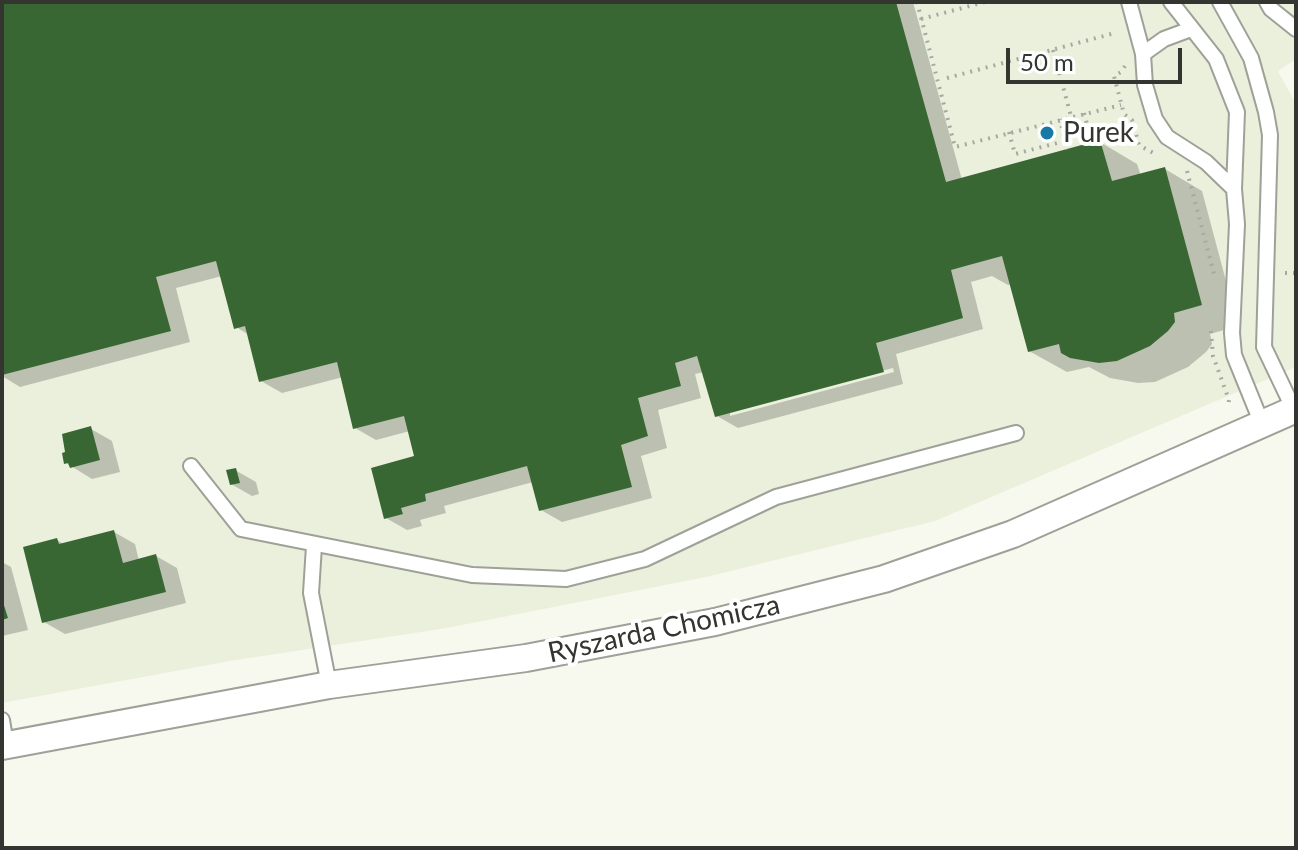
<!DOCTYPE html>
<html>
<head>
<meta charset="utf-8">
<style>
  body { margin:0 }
  #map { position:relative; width:1298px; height:850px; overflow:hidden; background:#f7f9ee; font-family:Lato,sans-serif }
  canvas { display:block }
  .frame { position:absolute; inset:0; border:4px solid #333530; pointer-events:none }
  .scale { position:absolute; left:1006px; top:48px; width:176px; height:36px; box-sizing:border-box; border:4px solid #333530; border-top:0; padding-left:10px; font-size:24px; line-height:28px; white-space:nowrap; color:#333530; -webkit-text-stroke:6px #fff; paint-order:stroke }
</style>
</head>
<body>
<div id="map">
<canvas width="1298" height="850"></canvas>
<div class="frame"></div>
<div class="scale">50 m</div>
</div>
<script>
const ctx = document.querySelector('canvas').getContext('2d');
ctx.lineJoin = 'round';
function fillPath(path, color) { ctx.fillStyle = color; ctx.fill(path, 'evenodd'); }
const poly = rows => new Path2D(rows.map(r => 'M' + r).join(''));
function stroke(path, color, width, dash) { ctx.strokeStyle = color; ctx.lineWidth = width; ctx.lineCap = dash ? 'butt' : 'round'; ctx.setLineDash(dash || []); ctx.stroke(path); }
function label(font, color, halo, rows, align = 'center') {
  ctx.font = font + ' Lato,sans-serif'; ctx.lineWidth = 8; ctx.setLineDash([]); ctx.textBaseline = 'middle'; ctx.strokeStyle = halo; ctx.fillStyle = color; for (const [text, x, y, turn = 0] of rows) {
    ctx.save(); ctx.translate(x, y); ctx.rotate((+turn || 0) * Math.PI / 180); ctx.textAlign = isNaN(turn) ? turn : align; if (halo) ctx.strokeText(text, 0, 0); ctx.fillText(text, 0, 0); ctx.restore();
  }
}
const built = poly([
  [2,2,1296,2,1296,59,1278,71,1296,104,1296,367,935,521,706,577,447,628,230,661,2,703]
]);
const shadow = poly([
  [2,2,913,2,962,180,1100,142,1137,164,1141,176,1165,169,1202,191,1238,326,1210,334,1212,344,1206,352,1188,367,1155,382,1138,383,1110,378,1089,367,1067,372,1029,351,1012,284,1008,285,992,276,971,282,983,329,896,354,903,384,738,428,717,416,704,372,695,374,701,398,658,410,667,448,641,456,652,498,562,522,541,510,533,482,444,506,446,513,420,520,422,526,407,530,386,518,417,458,410,431,376,440,355,428,343,377,282,393,261,381,249,335,236,327,222,276,176,288,190,342,20,387,2,376],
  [893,368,894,372,730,416,730,411],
  [91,429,112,441,120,472,92,479,66,463],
  [235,470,256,482,259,494,252,496,231,484],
  [114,532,135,544,139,561,156,556,177,568,186,603,65,634,44,622,57,540,65,545],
  [2,562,11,567,28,630,2,636]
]);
const building = poly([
  [2,2,896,2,946,182,1100,140,1112,181,1165,167,1202,305,1174,313,1175,322,1168,331,1150,346,1117,361,1099,363,1070,358,1061,353,1059,344,1028,352,1002,256,969,265,951,270,963,318,876,343,884,372,715,417,697,356,675,363,681,386,638,398,648,436,621,445,632,487,539,511,527,466,425,494,426,501,401,508,403,514,384,519,371,468,414,456,404,416,353,429,337,362,259,382,245,326,234,329,216,261,156,277,171,331,2,375],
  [91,426,100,460,70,468,68,463,64,464,62,453,65,452,62,434],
  [236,468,240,483,230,485,226,470],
  [114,530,123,563,156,554,166,592,42,623,23,547,57,538,59,544],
  [2,599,8,618,2,620]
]);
const path = poly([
  [917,2,955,147,1121,105],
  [921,19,985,2],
  [1053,50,1071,116],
  [1125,66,1121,72,1114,76,1124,114,1132,120,1139,145,1157,155],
  [947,78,1115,33],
  [1084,113,1092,142],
  [1009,132,1015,154,1065,141,1060,119],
  [1065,141,1068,149],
  [1187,171,1214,274],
  [1285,273,1296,273],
  [1211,331,1213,356,1229,400,1228,407]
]);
const lane = poly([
  [1129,2,1143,54],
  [1171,2,1216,59,1237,112,1234,189,1237,224,1232,333,1234,355,1262,424],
  [1220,2,1251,58,1266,112,1270,135,1264,347,1294,410],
  [1267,2,1271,9,1296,29],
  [1191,29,1164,39,1143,54,1145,85,1155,119,1167,137,1206,162,1234,189],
  [191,466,241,529,472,575,566,579,645,559,776,497,1016,433],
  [314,546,311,593,329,685],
  [2,720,6,745]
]);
const street = poly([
  [2,746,329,685,526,658,715,622,884,579,1013,534,1296,409]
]);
const markers = [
  [1047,133,8,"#1779a5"]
];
const poiNames = [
  ["Purek",1063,133]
];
const streetNames = [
  ["Ryszarda Chomicza",664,629,-12]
];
fillPath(built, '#ebf0dd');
fillPath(shadow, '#0003');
fillPath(building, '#396733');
stroke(lane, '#9ea197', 18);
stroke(street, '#9ea197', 30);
stroke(path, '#a7a9a0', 4, [2, 6]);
stroke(lane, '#fff', 14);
stroke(street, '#fff', 26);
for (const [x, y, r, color] of markers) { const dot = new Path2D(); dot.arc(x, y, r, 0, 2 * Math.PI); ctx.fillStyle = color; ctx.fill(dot); stroke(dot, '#fff', 3); }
label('28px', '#333530', '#fff', poiNames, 'left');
label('28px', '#333530', '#fff', streetNames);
</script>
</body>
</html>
